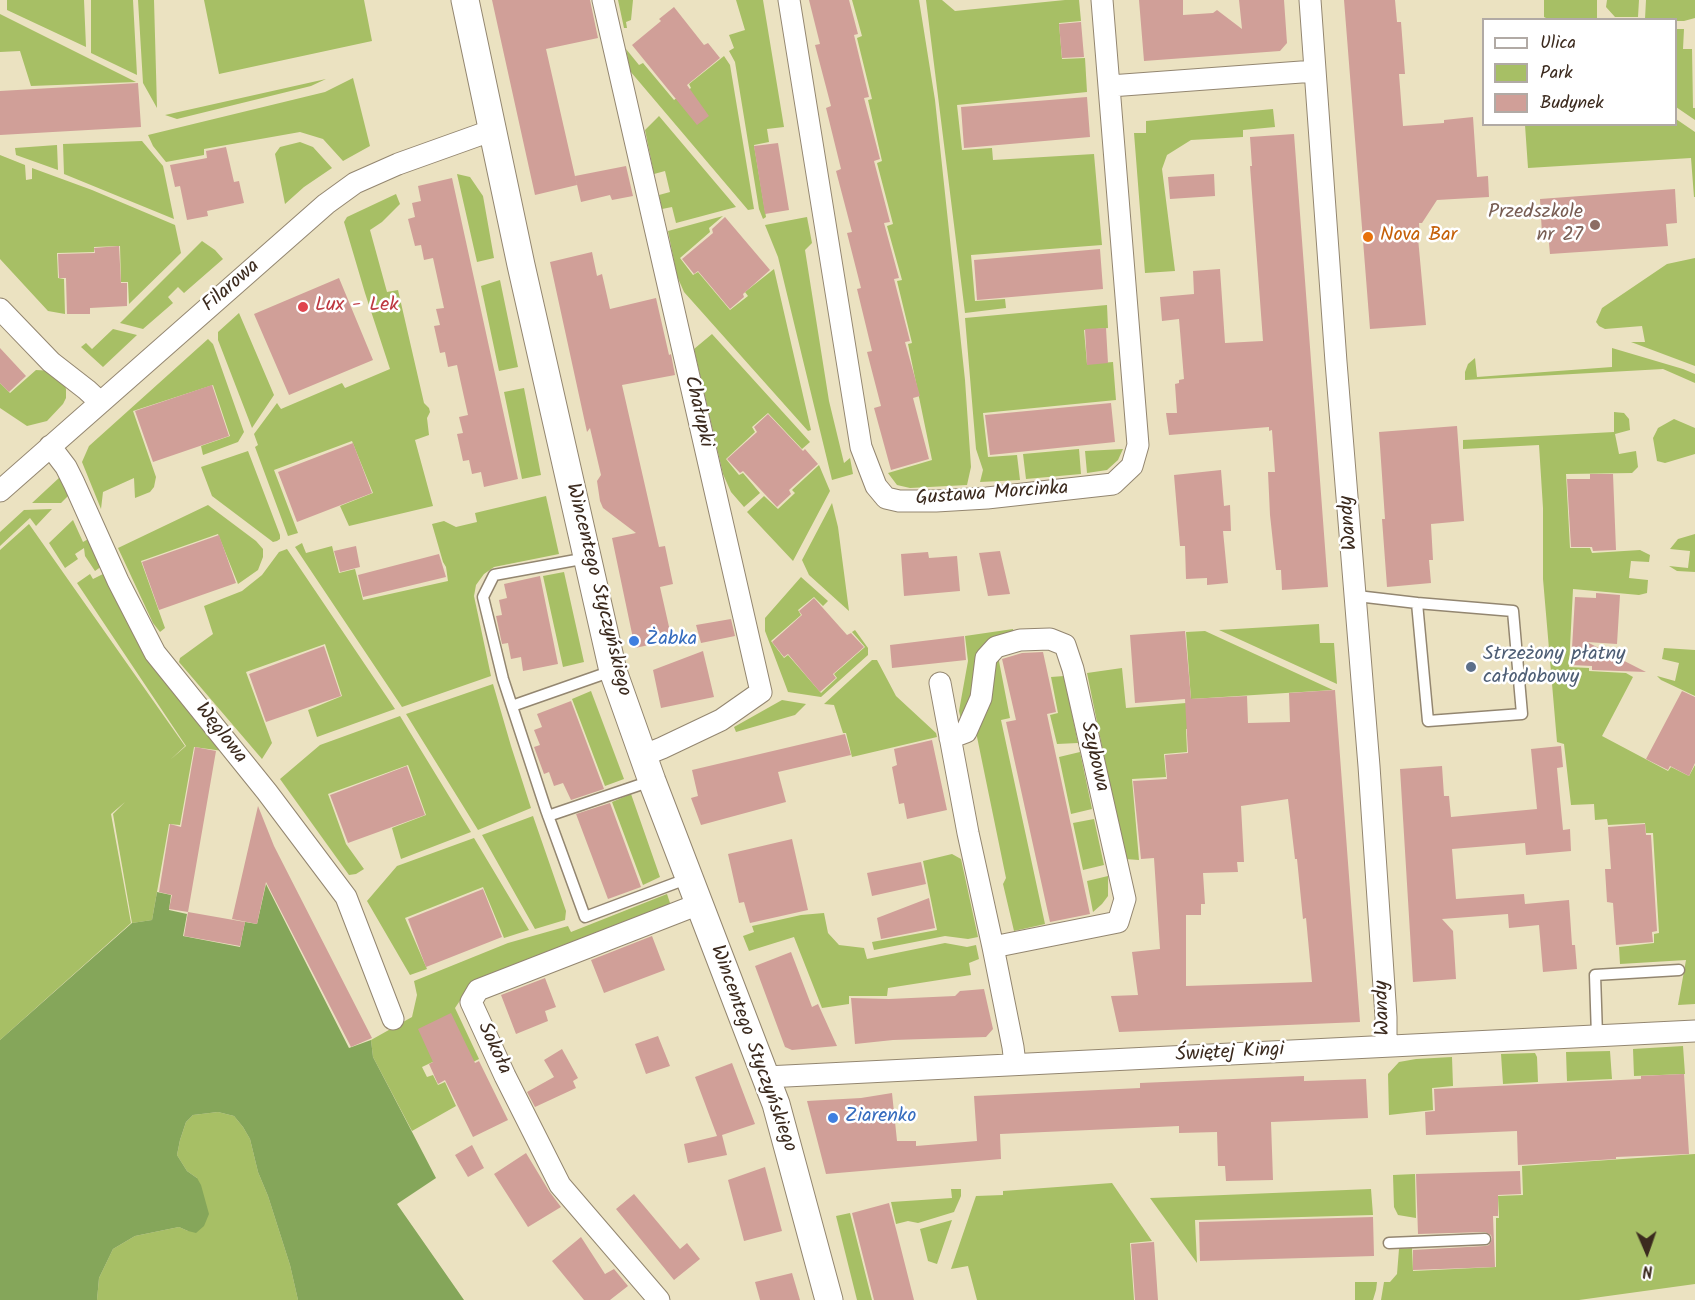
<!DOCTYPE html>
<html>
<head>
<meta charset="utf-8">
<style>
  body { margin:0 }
  #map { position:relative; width:1695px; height:1300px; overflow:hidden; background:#ebe2c1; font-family:Kalam,sans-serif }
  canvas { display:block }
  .legend { position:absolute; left:1482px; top:18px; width:195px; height:108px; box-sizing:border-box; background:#fff; border:2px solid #b1aaa5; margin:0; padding:8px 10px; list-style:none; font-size:18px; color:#3b2a1e }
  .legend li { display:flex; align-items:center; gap:12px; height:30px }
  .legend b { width:30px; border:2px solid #b1aaa5 }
  .north { position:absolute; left:1617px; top:1222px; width:60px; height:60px; -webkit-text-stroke:4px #fff; paint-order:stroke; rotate:178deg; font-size:16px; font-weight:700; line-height:24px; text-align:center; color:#3b2a1e }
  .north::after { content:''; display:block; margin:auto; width:21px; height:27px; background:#3b2a1e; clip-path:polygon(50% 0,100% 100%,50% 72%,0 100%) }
</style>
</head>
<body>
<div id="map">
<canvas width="1695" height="1300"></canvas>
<ul class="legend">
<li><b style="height:8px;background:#fff"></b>Ulica</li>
<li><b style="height:16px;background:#a7bf65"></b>Park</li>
<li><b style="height:16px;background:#d09f98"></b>Budynek</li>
</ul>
<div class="north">N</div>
</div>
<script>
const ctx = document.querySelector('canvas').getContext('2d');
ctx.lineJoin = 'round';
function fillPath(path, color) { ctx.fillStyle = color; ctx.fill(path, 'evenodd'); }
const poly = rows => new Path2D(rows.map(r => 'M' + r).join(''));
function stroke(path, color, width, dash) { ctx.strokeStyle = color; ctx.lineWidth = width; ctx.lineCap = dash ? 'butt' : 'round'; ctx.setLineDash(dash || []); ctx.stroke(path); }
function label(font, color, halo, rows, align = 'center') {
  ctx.font = font + ' Kalam,sans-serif'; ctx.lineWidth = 5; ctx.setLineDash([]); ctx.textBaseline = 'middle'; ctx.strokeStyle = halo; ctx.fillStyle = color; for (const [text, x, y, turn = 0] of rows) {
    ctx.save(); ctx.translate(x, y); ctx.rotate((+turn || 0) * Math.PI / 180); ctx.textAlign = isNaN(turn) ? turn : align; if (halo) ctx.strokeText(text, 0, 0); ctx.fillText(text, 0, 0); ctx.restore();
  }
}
const green = poly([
  [7,0,84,0,86,47,7,10],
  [91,0,133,0,137,75,91,53],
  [138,0,154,0,157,108,143,83],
  [204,0,364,0,372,41,219,74],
  [618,0,633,0,631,20,626,22,627,28,624,28],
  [736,0,763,0,784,127,767,129,769,142,754,145,766,217,763,219,759,209,735,62,729,51,734,48,729,35,745,30],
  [852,0,919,0,935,100,965,380,971,467,967,485,910,488,897,485,888,473,932,460,908,344,912,343,897,281,902,280,887,226,893,224,877,163,882,161,868,100,872,99,857,38,862,36],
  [926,0,942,0,955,11,1065,0,1079,0,1081,21,1059,23,1062,59,1085,58,1087,92,957,105,962,150,992,148,993,160,1094,154,1102,245,971,255,975,301,1005,299,1006,308,965,313],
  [1544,0,1597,0,1597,19,1548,19,1544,17],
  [1607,0,1639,0,1638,17,1615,17,1606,7],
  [1646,0,1695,0,1695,18,1684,21,1676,21,1676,20,1645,19],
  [0,14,136,82,31,86,20,51,0,52],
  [1676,29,1684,29,1683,49,1692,49,1693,108,1695,108,1695,120,1676,107],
  [626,49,639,65,643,63,674,100,691,88,689,84,724,56,730,65,754,209,748,210,630,71],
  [353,78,370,146,343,161,323,139,300,132,204,149,204,155,166,162,153,146,148,135,325,92],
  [326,79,311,86,177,119,165,115],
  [1273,109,1275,127,1243,130,1243,137,1191,140,1167,155,1162,169,1175,271,1145,273,1134,133,1146,133,1146,121],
  [659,116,736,207,676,223,672,207,662,209,659,195,670,192,665,171,654,174,645,130],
  [1676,119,1695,132,1695,197,1694,197,1691,158,1528,168,1525,125,1676,124],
  [142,141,163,166,174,219,64,174,63,144],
  [300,142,313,147,332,168,304,187,285,204,275,154,280,147],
  [57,145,58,170,16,155,15,148],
  [0,155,25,165,26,180,32,179,32,168,92,190,175,225,181,253,129,304,128,282,121,282,120,246,94,247,94,252,57,253,58,278,64,279,65,314,48,311,0,259],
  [457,174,470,177,483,196,494,258,477,262],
  [396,194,400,204,382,222,370,230,387,292,398,290,424,403,429,408,430,412,427,418,429,435,415,440,433,506,349,526,340,506,373,493,352,441,274,470,298,533,288,536,255,447,258,445,254,434,277,403,281,409,342,383,345,388,390,369,365,293,344,222,347,217],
  [723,216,709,228,710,232,680,258,693,275,698,272,730,310,748,296,745,292,774,269,811,430,808,431,684,292,677,276,668,231],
  [807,217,812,243,805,250,829,401,844,463,850,458,853,474,832,480,778,257,765,225],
  [202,241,215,250,223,259,184,293,178,287,168,297,173,303,143,329,120,323],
  [1695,258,1695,366,1631,342,1645,342,1642,326,1605,329,1599,326,1596,322,1602,308,1667,264],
  [500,280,518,367,499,371,481,286],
  [1107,305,1108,328,1084,330,1087,364,1113,362,1116,400,983,413,988,457,1017,455,1020,480,980,482,983,470,976,449,965,318],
  [239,313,274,395,252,428,218,340,218,332],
  [113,329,137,335,103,367,81,347,86,343,92,349],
  [712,334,810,442,802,449,768,413,752,427,755,432,726,459,739,475,743,473,760,493,744,507,731,492,723,474,694,349],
  [208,339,213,344,244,432,238,442,203,455,201,446,230,436,213,385,133,411,156,477,154,487,150,492,135,498,134,478,103,492,101,509,82,462,89,446],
  [1612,348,1683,369,1695,374,1695,383,1663,369,1465,380,1465,372,1468,364,1475,358,1477,377,1612,367],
  [36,370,54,371,62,379,66,389,66,398,63,404,47,421,27,426,0,408,0,383,10,393],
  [524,388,541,475,522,479,504,392],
  [1614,412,1624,413,1629,419,1630,430,1615,434,1619,454,1636,451,1638,467,1632,473,1566,474,1570,548,1590,548,1592,553,1640,550,1650,555,1649,562,1631,561,1629,578,1648,580,1647,593,1639,595,1573,589,1569,667,1589,668,1589,671,1626,673,1633,677,1602,736,1668,771,1671,767,1689,776,1695,765,1695,1004,1678,1005,1686,960,1620,964,1619,947,1654,943,1654,934,1659,933,1653,833,1646,833,1645,823,1608,825,1607,819,1595,820,1594,804,1571,805,1564,744,1557,742,1543,579,1543,508,1539,445,1463,449,1463,440,1614,432],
  [1674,419,1695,428,1695,454,1665,463,1657,461,1653,438,1658,428],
  [1079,449,1081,474,1026,479,1023,454],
  [1123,449,1118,460,1107,470,1087,473,1085,451],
  [248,451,280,535,280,539,277,541,273,542,212,496,201,467],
  [819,465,830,491,793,561,747,512,764,496,778,509,795,493,792,490],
  [60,477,71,493,61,503,32,503],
  [546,496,559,554,494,567,484,574,476,585,474,596,491,676,402,707,295,547,302,543,306,553,332,546,339,573,355,569,363,600,448,581,446,567,443,562,432,524,444,521,456,527,477,522,475,513],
  [832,503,838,527,849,611,809,575,802,560],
  [208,505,256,541,263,549,263,557,258,570,238,584,218,534,141,561,165,628,160,632,153,623,118,548],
  [52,509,36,526,30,518,0,546,0,532,24,510],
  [73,520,83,542,90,538,102,566,95,571,85,556,84,548,75,554,78,559,65,568,49,543],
  [29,524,185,746,170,760,186,746,77,583,90,574,93,579,105,573,223,751,194,747,180,825,169,824,152,920,132,923,113,814,125,802,111,814,131,923,0,1040,0,550],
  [1695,534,1695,572,1677,571,1669,566,1688,568,1690,551,1670,549,1678,539],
  [287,549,395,709,317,737,308,710,342,696,325,644,246,672,272,743,262,759,179,662,180,658,213,634,204,606,242,591,262,575,279,552],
  [564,572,584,662,563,667,543,576],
  [801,577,828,601,823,606,814,597,798,610,801,615,771,641,784,658,788,655,821,693,837,678,834,674,865,647,852,632,855,630,868,648,868,655,821,697,788,692,765,631,765,618],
  [1319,624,1320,643,1334,643,1337,684,1219,630],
  [1013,629,1014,639,994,644,975,696,962,724,959,711,968,661,965,636],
  [1205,631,1333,690,1191,699,1186,632],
  [1664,648,1695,650,1695,696,1661,680,1657,676,1675,681,1679,663,1662,659],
  [998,656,1010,718,1001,720,1045,924,1014,931,1003,884,1006,878,976,732,993,663],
  [872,660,877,660,896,696,936,733,937,737,852,757,846,733,843,733,834,705,824,704],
  [1122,668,1126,708,1210,701,1211,728,1186,729,1187,752,1164,754,1166,777,1132,779,1139,860,1125,859,1087,673],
  [1064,676,1078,743,1057,744,1050,715,1058,713,1051,677],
  [493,684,511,746,531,808,478,830,406,714],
  [591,691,624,779,605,786,572,699],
  [782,700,806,704,795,715,736,732,734,727],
  [400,716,471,832,401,859,392,828,426,815,408,765,328,794,346,844,364,869,356,874,349,875,280,779,320,745],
  [1080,752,1092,809,1071,814,1059,757],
  [631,794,660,877,643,885,612,802],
  [533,816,566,911,565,920,535,929,482,835],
  [1094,819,1104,865,1083,870,1073,823],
  [474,838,529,930,504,938,483,887,405,918,427,969,410,975,367,901,397,866],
  [952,854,961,859,978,937,968,939,945,936,874,950,872,942,937,930,923,861],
  [1108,876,1108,896,1102,904,1093,912,1087,881],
  [667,894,671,906,480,980,461,999,455,1008,479,1059,449,1074,441,1058,422,1067,427,1077,433,1075,438,1085,445,1082,456,1106,412,1131,373,1057,371,1040,412,1017,417,995,414,981,508,943,568,926,571,932],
  [824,913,828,933,839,945,864,948,867,959,945,943,967,947,976,945,979,959,969,963,971,975,888,988,887,996,849,996,849,1004,822,1008,794,937,749,951,743,936,754,932,752,926,801,915],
  [1683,1046,1685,1074,1634,1076,1633,1049],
  [1610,1051,1612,1079,1567,1081,1566,1052],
  [1535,1053,1537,1057,1538,1082,1503,1084,1501,1054],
  [1452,1057,1453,1086,1432,1088,1433,1110,1389,1115,1388,1074,1399,1062,1416,1059],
  [218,1112,234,1116,243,1127,250,1139,258,1172,268,1196,290,1265,298,1300,97,1300,99,1278,113,1249,135,1236,179,1227,188,1231,197,1178,187,1171,177,1155,180,1140,186,1122,193,1115],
  [1695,1154,1695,1284,1579,1300,1381,1300,1384,1282,1390,1282,1397,1274,1399,1249,1412,1248,1413,1271,1496,1267,1496,1218,1499,1218,1498,1196,1523,1195,1522,1166],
  [1415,1174,1416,1218,1398,1215,1394,1207,1393,1175],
  [1112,1183,1152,1241,1130,1243,1134,1300,977,1300,968,1266,951,1269,976,1196,1003,1195,1003,1191],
  [951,1189,961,1189,961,1196,954,1212,918,1223,908,1221,896,1224,891,1202,952,1198],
  [1371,1189,1373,1215,1195,1220,1197,1263,1150,1198],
  [850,1213,872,1300,857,1300,836,1216],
  [952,1220,937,1264,928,1261,920,1229],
  [1377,1282,1376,1290,1373,1300,1355,1300,1355,1282]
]);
const forest = poly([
  [266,884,349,1048,371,1040,373,1057,436,1178,397,1204,464,1300,298,1300,290,1265,268,1196,258,1172,250,1139,243,1127,234,1116,218,1112,193,1115,186,1122,180,1140,177,1155,187,1171,197,1178,201,1185,209,1214,204,1226,196,1233,188,1231,179,1227,135,1236,113,1249,99,1278,97,1300,0,1300,0,1040,132,923,152,920,157,892,171,895,169,910,187,914,183,936,240,947,245,922,257,924]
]);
const building = poly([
  [492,0,590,0,598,38,546,49,577,185,535,195],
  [809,0,849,0,858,34,854,35,869,97,864,98,880,159,874,161,890,222,884,223,899,278,894,279,910,341,905,342,920,396,913,398,929,459,891,470,874,408,881,406,867,352,872,351,857,289,861,288,847,233,852,232,836,171,841,169,826,108,831,106,815,45,820,44],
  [1139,0,1183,0,1183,15,1213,13,1217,10,1242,29,1239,0,1284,0,1287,43,1280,51,1144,61],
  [1344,0,1395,0,1397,22,1401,22,1405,74,1399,74,1403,126,1444,123,1444,120,1473,117,1477,177,1488,176,1489,197,1437,200,1422,223,1419,223,1420,237,1418,238,1426,325,1370,329],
  [674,7,704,45,708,43,720,58,687,85,709,116,697,125,632,45,661,21,659,19],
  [1081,22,1084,57,1062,58,1059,24],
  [138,83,141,127,0,135,0,91],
  [1087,97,1090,137,964,148,961,107],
  [1294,134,1328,587,1282,590,1281,570,1276,570,1270,515,1268,472,1275,472,1272,430,1269,431,1269,427,1169,435,1166,413,1177,413,1175,384,1179,383,1179,380,1184,379,1179,319,1162,321,1160,297,1194,294,1193,271,1220,269,1225,343,1263,341,1250,166,1252,166,1250,137],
  [778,143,789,210,765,214,754,146],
  [226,147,234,182,239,181,244,203,207,211,208,216,187,220,180,186,175,187,170,165,207,158,206,151],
  [626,166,633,196,612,200,610,195,581,202,575,176],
  [1214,174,1215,196,1170,199,1168,177],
  [452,178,518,479,484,487,481,472,472,474,469,460,463,461,457,434,463,433,459,417,468,415,460,379,457,365,448,367,445,352,440,353,434,326,440,325,436,309,444,308,433,258,424,260,421,245,415,246,408,219,415,217,412,203,421,201,418,186],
  [1675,189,1677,223,1666,224,1668,246,1550,254,1548,233,1542,234,1540,199],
  [725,217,770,270,743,294,744,297,730,309,698,271,694,274,682,259,713,233,712,229],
  [119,246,121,283,127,283,127,306,90,308,90,314,67,314,66,278,59,278,58,254,95,253,94,248],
  [1100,249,1103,289,977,300,974,260],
  [592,252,597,276,602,274,610,309,656,298,669,355,671,354,675,375,622,385,659,547,665,546,673,584,660,587,672,640,635,648,612,538,636,533,603,508,600,501,597,481,601,475,590,428,587,432,550,262],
  [339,278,373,360,289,395,254,314],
  [1106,328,1108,363,1087,365,1085,329],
  [0,348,26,376,9,392,0,383],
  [212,385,229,436,153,462,135,411],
  [1111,403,1115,442,990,455,985,415],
  [768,414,803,451,805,449,818,464,789,490,791,494,777,507,743,471,740,473,727,459,757,432,754,427],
  [1457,426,1464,521,1431,524,1433,560,1429,560,1431,583,1387,587,1382,519,1385,519,1379,432],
  [353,443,372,493,297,522,278,472],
  [1221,470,1224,506,1230,505,1231,531,1223,531,1228,583,1207,585,1207,578,1186,579,1185,546,1180,546,1174,475],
  [1590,474,1613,474,1616,550,1593,551,1592,547,1571,547,1567,479,1590,479],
  [219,535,236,583,159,610,142,562],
  [356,546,360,567,340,572,334,551],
  [1000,551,1010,594,988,596,979,553],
  [928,552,929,558,957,556,960,591,904,596,901,554],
  [439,554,446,577,363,597,358,575],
  [540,576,558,664,523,671,521,657,511,659,508,643,502,644,496,616,502,615,499,600,507,598,504,584],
  [1596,593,1620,595,1617,644,1587,642,1646,672,1592,670,1592,666,1571,665,1575,597,1596,598],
  [814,598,847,635,851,633,864,647,833,674,836,678,820,692,788,654,784,657,772,642,802,615,799,611],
  [731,619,735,636,701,643,696,625],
  [1185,631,1191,699,1189,699,1247,696,1248,723,1290,722,1289,693,1335,690,1360,1022,1119,1032,1111,996,1138,995,1132,952,1160,949,1154,858,1141,859,1133,781,1167,779,1165,755,1188,753,1185,699,1135,703,1130,635],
  [1288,799,1295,859,1297,859,1303,919,1306,918,1312,982,1186,986,1186,915,1201,915,1201,904,1205,904,1203,873,1238,872,1237,862,1244,862,1241,806],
  [964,636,966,660,892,668,890,645],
  [324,646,341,696,266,722,249,674],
  [703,651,714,697,661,708,653,670],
  [1043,652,1056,712,1047,714,1090,914,1050,922,1006,722,1016,720,1002,659,1022,653],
  [1682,691,1695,697,1695,763,1689,776,1670,766,1668,770,1646,759],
  [571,701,604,789,571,800,563,783,554,786,549,772,544,774,534,747,540,745,534,730,542,727,537,714],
  [845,734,851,755,778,772,786,802,701,825,691,798,698,796,692,770],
  [932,740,947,810,907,819,904,803,899,804,892,767,897,765,894,749],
  [1561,746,1563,767,1557,768,1563,830,1570,829,1571,851,1526,855,1525,843,1452,849,1456,899,1524,894,1525,904,1569,900,1572,945,1575,945,1577,969,1543,972,1539,925,1509,928,1508,914,1442,919,1453,931,1456,979,1413,982,1400,769,1442,766,1444,796,1449,796,1451,817,1537,809,1531,749],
  [195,747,216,751,188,912,169,909,172,895,159,892,170,824,181,827],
  [407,766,425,815,348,843,330,795],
  [610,803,641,887,608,899,576,814],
  [258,806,274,846,372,1038,351,1047,266,882,257,924,232,919],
  [1645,824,1646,835,1651,835,1657,931,1652,932,1653,942,1616,945,1613,903,1607,902,1605,869,1611,869,1608,827],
  [792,839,808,910,750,923,744,902,739,903,728,854],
  [921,862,926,884,872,896,867,873],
  [483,889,502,937,426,967,408,919],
  [929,898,935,928,881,939,877,918],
  [188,912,245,922,240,946,184,936],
  [652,936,665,970,604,993,591,960],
  [791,952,812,1007,818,1004,837,1046,792,1050,785,1047,755,966],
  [545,978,556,1007,545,1011,548,1021,516,1034,501,995],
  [984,989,993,1029,986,1037,893,1040,855,1044,851,998,889,999,955,996,960,991],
  [451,1013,475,1063,479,1061,508,1120,473,1137,445,1080,438,1084,429,1064,433,1062,418,1029],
  [658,1036,670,1066,646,1074,635,1044],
  [562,1049,578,1078,573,1081,576,1088,535,1107,527,1092,554,1077,544,1060],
  [732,1063,755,1124,722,1135,727,1155,688,1163,684,1144,717,1136,695,1077],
  [1684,1074,1689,1154,1616,1157,1616,1159,1518,1165,1517,1131,1426,1135,1425,1112,1435,1111,1434,1089,1641,1079,1641,1076],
  [1304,1076,1304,1081,1366,1079,1368,1118,1271,1122,1273,1180,1226,1181,1225,1166,1218,1166,1217,1132,1179,1133,1179,1126,1000,1134,1001,1159,826,1174,807,1101,861,1098,892,1093,897,1141,916,1141,916,1146,977,1141,974,1096,1140,1088,1140,1083],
  [472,1145,484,1168,468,1177,455,1155],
  [526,1153,549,1191,561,1207,528,1227,494,1174],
  [765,1167,782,1231,744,1241,728,1180],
  [1520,1171,1521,1194,1498,1195,1498,1216,1493,1216,1495,1267,1413,1270,1413,1250,1485,1246,1489,1245,1492,1239,1491,1235,1485,1232,1418,1234,1416,1174],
  [634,1194,680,1249,687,1243,700,1259,674,1280,616,1209],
  [889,1203,896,1229,914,1300,874,1300,852,1213],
  [1373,1217,1374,1256,1200,1261,1199,1222],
  [581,1237,605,1274,614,1269,628,1286,610,1300,584,1300,552,1261],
  [1154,1242,1158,1300,1135,1300,1131,1244],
  [792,1273,800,1300,760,1300,755,1282]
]);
const service = poly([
  [587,558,494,575,483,597,503,679,546,810,585,917,689,878],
  [1357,596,1417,603,1428,721,1522,714,1513,611,1417,603],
  [512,706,612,671],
  [548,816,651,781],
  [1597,1036,1595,975,1679,970],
  [1389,1243,1485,1239]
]);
const minor = poly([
  [603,0,761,692,721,720,662,748,642,756],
  [789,0,861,447,876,486,886,498,899,501,936,501,987,498,1113,484,1132,466,1138,445,1102,0],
  [1310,0,1336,362,1369,766,1386,1017,1386,1046],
  [1110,86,1315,71],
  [0,309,51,362,87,390,100,402],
  [50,446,66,467,74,483,118,581,155,653,267,792,346,897,393,1019],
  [0,491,326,204,355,183,398,164,493,130],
  [940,683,968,833,993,947,1013,1047,1015,1064],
  [950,738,966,732,981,698,986,658,996,647,1020,640,1050,639,1065,645,1073,669,1125,899,1118,922,993,947],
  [766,1077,1695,1031],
  [659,1300,560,1185,505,1076,471,1002,478,990,699,904]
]);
const tertiary = poly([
  [465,0,521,265,613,671,652,781,776,1104,829,1300]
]);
const markers = [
  [1595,225,6,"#8d6e63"],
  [1368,237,6,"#e8710a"],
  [303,307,6,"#e0444e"],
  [634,641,6,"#3f7fe0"],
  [1471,667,6,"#5c6f8a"],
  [833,1118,6,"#3f7fe0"]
];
const educationNames = [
  ["Przedszkole",1583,214],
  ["nr 27",1583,237]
];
const foodNames = [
  ["Nova Bar",1380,237]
];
const streetNames = [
  ["Filarowa",232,287,-41],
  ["Chałupki",697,412,77],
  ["Gustawa Morcinka",992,495,-4],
  ["Wandy",1350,523,-95],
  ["Wincentego Styczyńskiego",597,590,76],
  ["Węglowa",220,734,52],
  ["Szybowa",1093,757,77],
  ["Wandy",1384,1008,-92],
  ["Sokoła",493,1049,65],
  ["Wincentego Styczyńskiego",752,1049,70],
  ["Świętej Kingi",1230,1054,-3]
];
const healthNames = [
  ["Lux - Lek",315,307]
];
const shopNames = [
  ["Żabka",646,641],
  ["Ziarenko",845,1118]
];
const serviceNames = [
  ["Strzeżony płatny",1483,656],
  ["całodobowy",1483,679]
];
fillPath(green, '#a7bf65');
fillPath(forest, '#85a65a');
fillPath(building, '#d09f98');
stroke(service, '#938670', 13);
stroke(minor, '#938670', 23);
stroke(tertiary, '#938670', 29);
stroke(service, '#fff', 10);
stroke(minor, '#fff', 21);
stroke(tertiary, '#fff', 27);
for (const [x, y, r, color] of markers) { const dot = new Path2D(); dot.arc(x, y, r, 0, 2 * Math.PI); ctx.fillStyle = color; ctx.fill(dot); stroke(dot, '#fff', 2); }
label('20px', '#785e54', '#fff', educationNames, 'right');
label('20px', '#c56008', '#fff', foodNames, 'left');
label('20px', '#3b2a1e', '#fff', streetNames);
label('20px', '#be3a42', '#fff', healthNames, 'left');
label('20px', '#366cbe', '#fff', shopNames, 'left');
label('20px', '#4e5e75', '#fff', serviceNames, 'left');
</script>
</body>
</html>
